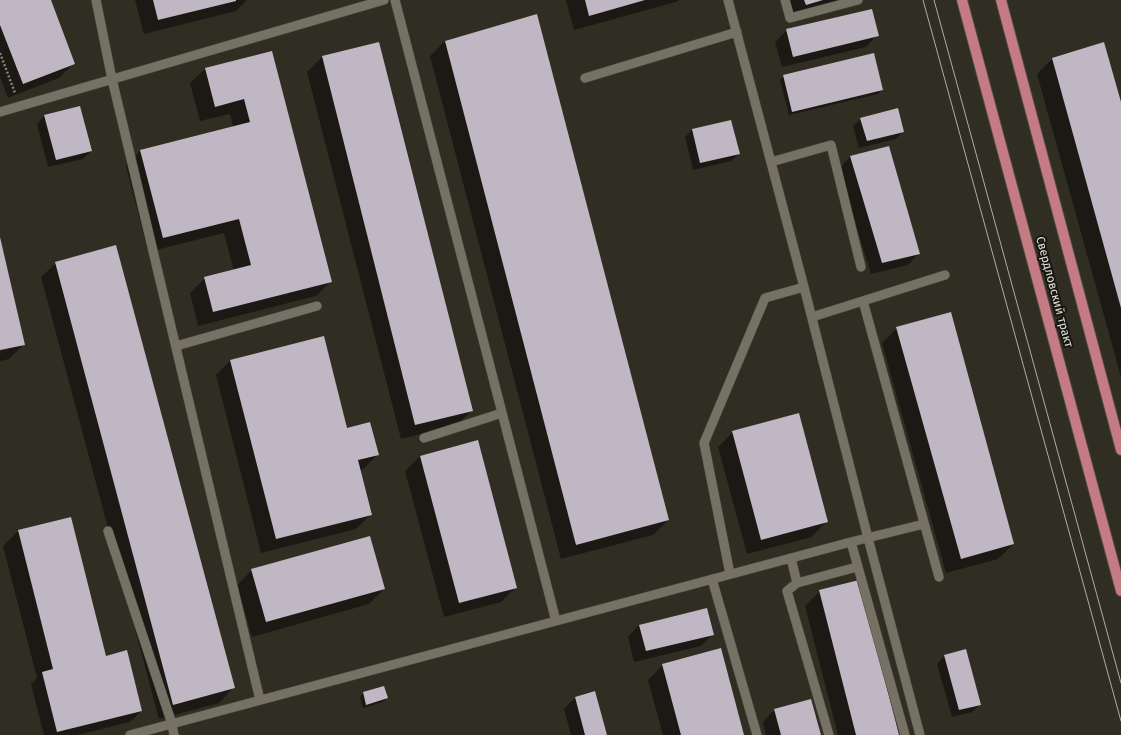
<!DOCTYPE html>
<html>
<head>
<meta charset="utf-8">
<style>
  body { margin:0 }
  canvas { display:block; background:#302e23 }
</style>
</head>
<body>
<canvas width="1121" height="735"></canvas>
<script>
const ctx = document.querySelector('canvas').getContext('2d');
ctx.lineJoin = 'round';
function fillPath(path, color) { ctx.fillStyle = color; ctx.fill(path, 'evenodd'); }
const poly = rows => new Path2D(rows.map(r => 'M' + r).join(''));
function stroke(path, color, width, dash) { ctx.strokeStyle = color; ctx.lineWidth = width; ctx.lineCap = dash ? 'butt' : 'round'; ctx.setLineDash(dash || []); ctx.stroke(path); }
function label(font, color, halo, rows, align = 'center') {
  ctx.font = font + ' "Fira Sans",sans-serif'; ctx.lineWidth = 4; ctx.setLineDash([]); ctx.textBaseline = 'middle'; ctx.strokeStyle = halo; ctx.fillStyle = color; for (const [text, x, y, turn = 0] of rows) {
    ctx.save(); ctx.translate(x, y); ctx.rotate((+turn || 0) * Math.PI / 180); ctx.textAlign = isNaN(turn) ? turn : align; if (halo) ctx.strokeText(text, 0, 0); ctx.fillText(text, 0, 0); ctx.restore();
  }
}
const shadow = poly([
  [0,0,50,0,74,63,59,78,8,98,0,77],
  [135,0,247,0,236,11,144,34],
  [566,0,679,0,676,2,574,30],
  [785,0,844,0,791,19],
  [536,15,668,520,653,535,561,559,430,56,445,41],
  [787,30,877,35,866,47,782,67,775,42],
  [378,43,472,410,457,425,401,439,307,72,322,57],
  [1104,43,1121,105,1121,377,1037,74,1052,59],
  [271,52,331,281,316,296,198,326,190,293,205,278,234,271,224,233,148,252,126,166,140,151,233,127,230,114,200,121,190,83,205,69],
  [784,76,882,90,878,94,789,115,780,80],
  [44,116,91,151,83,159,48,167,37,124],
  [861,119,903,131,896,139,859,148,853,126],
  [730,122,739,154,731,161,693,170,685,137,692,130],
  [888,147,919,253,908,265,871,274,839,169,850,157],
  [0,239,24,344,9,359,0,361,0,351,8,349,8,347,0,349],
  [56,263,233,688,219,703,159,719,41,277],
  [897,328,1013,544,998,559,946,573,882,343],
  [230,361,347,429,378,454,363,469,360,470,371,514,356,529,261,553,216,375],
  [733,432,826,522,812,537,747,554,718,447],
  [420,456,516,587,501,602,444,617,405,471],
  [70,518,105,657,141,711,130,722,78,735,44,735,31,684,37,678,3,546,18,531],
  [252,570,384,589,369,604,252,637,237,585],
  [820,591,898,735,838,735,805,606],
  [639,625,712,635,701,646,634,662,628,637],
  [944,656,980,705,972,712,952,717,937,664],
  [663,665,743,735,663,735,648,680],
  [384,687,387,698,383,702,363,708,360,697,363,693],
  [575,698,606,735,571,735,564,709],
  [774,710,820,735,766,735,763,722]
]);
const building = poly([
  [0,0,51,0,75,64,23,84,0,25],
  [153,0,236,0,236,1,158,20],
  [585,0,645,0,589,16],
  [804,0,823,0,806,5],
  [872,9,879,36,793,57,786,29],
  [537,14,669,520,576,545,445,41],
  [379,42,473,411,415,425,322,56],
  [1104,42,1121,102,1121,308,1052,58],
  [272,51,332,282,213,312,204,277,251,265,239,219,163,238,140,150,250,122,244,99,215,107,205,68],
  [874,53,883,90,792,112,783,75],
  [80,106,92,151,56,160,44,115],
  [898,108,904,132,867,141,860,118],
  [731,120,740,154,700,163,692,129],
  [889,146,920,254,882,263,850,156],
  [0,237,25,345,0,350],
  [116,245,235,688,173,705,55,262],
  [951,312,1014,544,961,559,896,327],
  [324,336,347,428,370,422,379,455,358,460,372,515,276,539,230,360],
  [799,413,828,522,761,540,732,431],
  [478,440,517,588,459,603,420,456],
  [71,517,106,656,127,650,142,711,57,732,42,672,53,669,18,530],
  [370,536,385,589,266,622,251,569],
  [859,580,899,735,856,735,819,590],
  [707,608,714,635,646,651,639,625],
  [721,648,744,735,681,735,662,664],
  [966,649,981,705,959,710,944,655],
  [384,686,388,698,366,705,363,692],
  [595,691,607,735,585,735,575,697],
  [811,699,821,735,781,735,774,709]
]);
const path = poly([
  [0,53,15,93]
]);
const lane = poly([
  [96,0,112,79,260,700],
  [395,0,556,621],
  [728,0,804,287,868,538,920,735],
  [785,0,790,18,858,0],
  [585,78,737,32],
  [0,112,384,0],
  [771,162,831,145,861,267],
  [863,301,939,577],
  [812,317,945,275],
  [176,346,317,306],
  [424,438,502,413],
  [108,531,172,724,174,735],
  [851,542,905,735],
  [791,558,797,583,787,591,829,735],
  [730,574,704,443,765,298,804,287],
  [712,579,757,735],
  [797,583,857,567],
  [130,735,851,542,924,524]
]);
const primary = poly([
  [962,0,1121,591],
  [1001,0,1121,450]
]);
const tram = poly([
  [923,0,1121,721],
  [934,0,1121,683]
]);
const streetNames = [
  ["Свердловский тракт",1054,292,75]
];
fillPath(shadow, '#0007');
fillPath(building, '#bfb7c3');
stroke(lane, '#4c4a40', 10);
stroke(primary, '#4c4a40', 12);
stroke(path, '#848279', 2.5, [2, 2]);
stroke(lane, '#757165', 9);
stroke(primary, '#c47b84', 10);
stroke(tram, '#aeada4', 1);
label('12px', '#e0dfd7', '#171611', streetNames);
</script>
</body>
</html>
